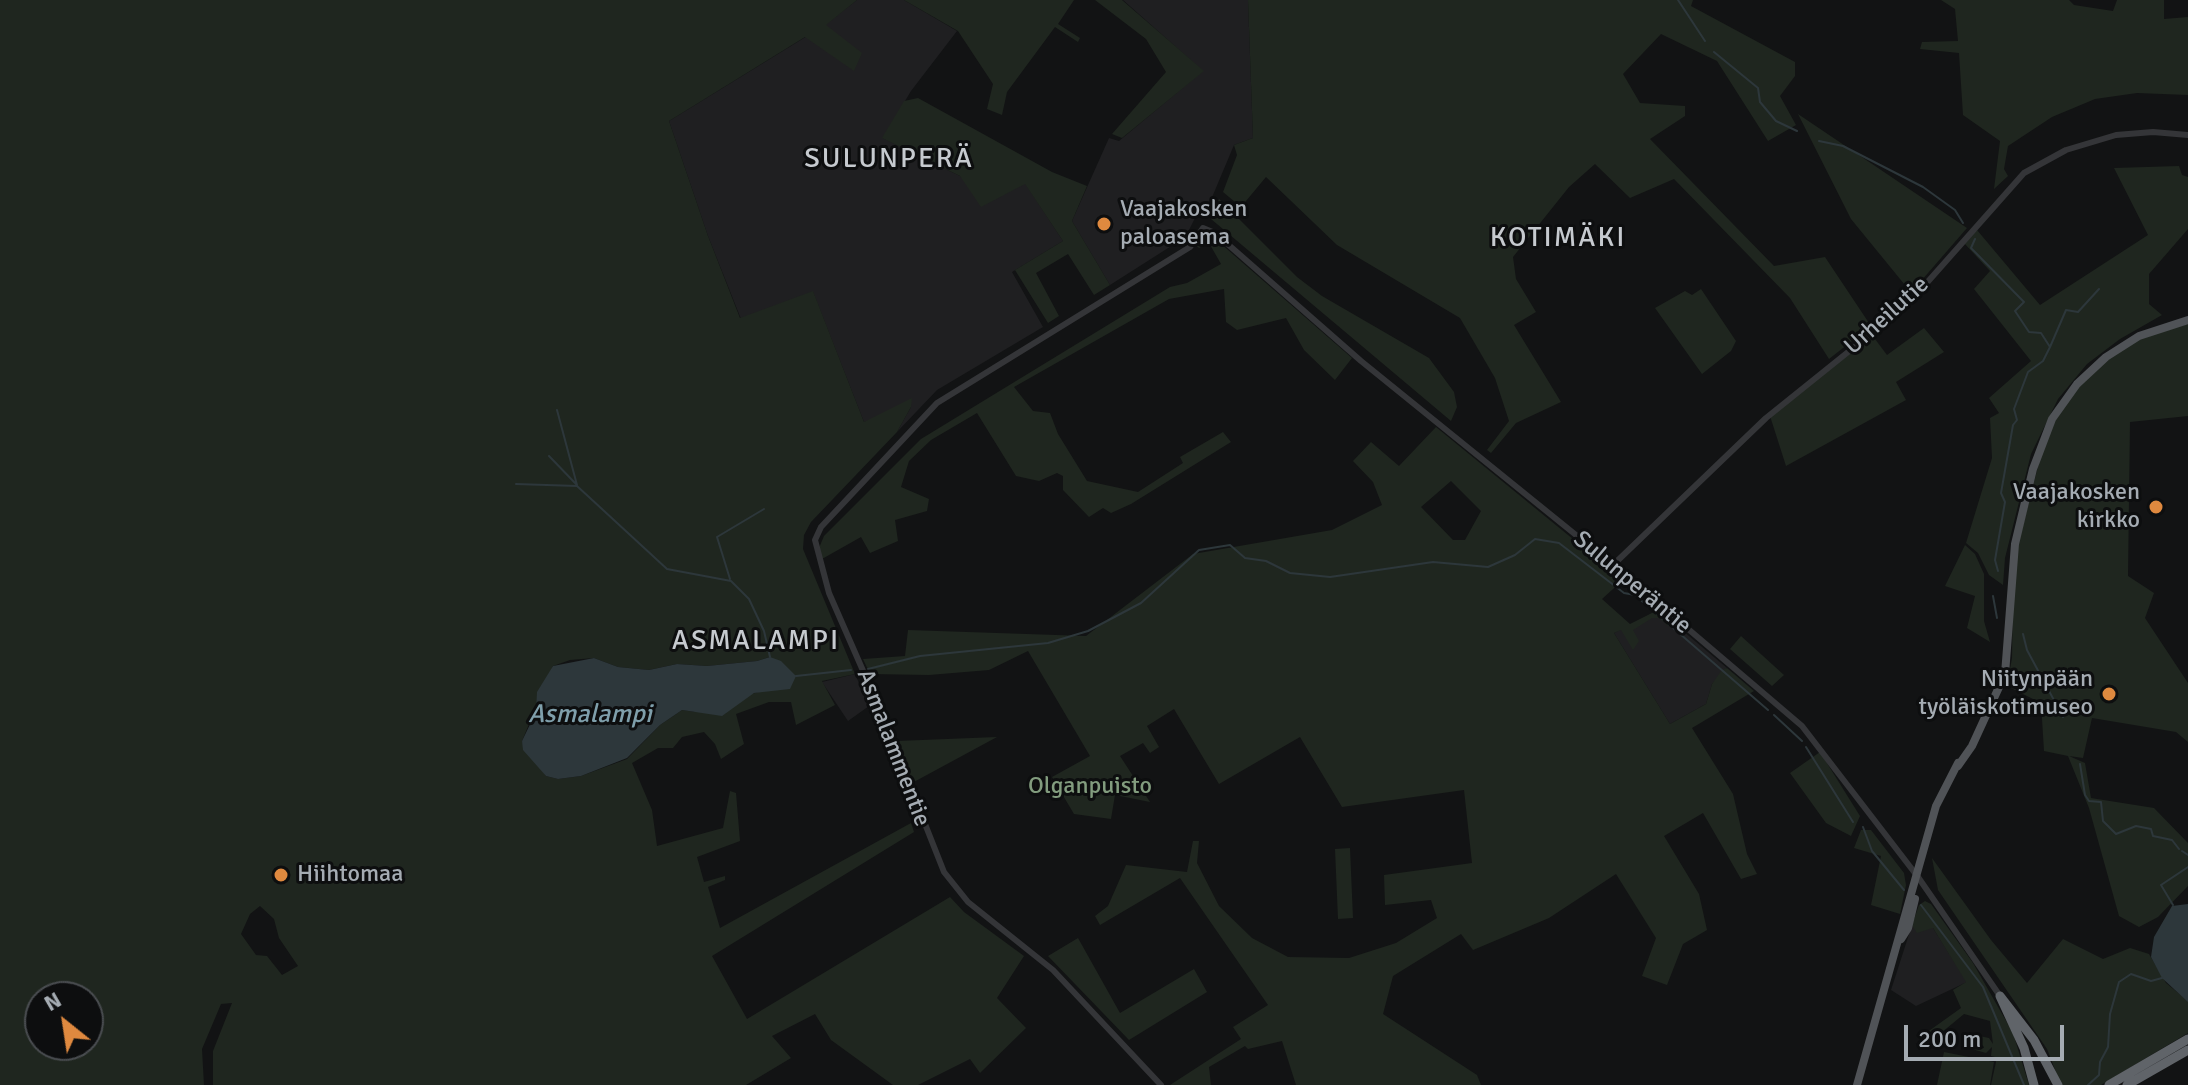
<!DOCTYPE html>
<html>
<head>
<meta charset="utf-8">
<style>
  body { margin:0 }
  #map { position:relative; width:2188px; height:1085px; overflow:hidden; background:#121314; font-family:Signika,sans-serif }
  canvas { display:block }
  .north { position:absolute; left:24px; top:981px; width:80px; height:80px; box-sizing:border-box; background:#0d0e0f; border:2px solid #4a4d51; border-radius:50%; rotate:330deg; font-size:22px; font-weight:700; line-height:32px; text-align:center; color:#a5acb3 }
  .north::after { content:''; display:block; margin:auto; width:28px; height:36px; background:#df893f; clip-path:polygon(50% 0,100% 100%,50% 72%,0 100%) }
  .scale { position:absolute; left:1904px; top:1025px; width:160px; height:36px; box-sizing:border-box; border:4px solid #a5acb3; border-top:0; padding-left:10px; font-size:24px; line-height:28px; white-space:nowrap; color:#a5acb3; -webkit-text-stroke:6px #0d0e0f; paint-order:stroke }
</style>
</head>
<body>
<div id="map">
<canvas width="2188" height="1085"></canvas>
<div class="north">N</div>
<div class="scale">200 m</div>
</div>
<script>
const ctx = document.querySelector('canvas').getContext('2d');
ctx.lineJoin = 'round';
function fillPath(path, color) { ctx.fillStyle = color; ctx.fill(path, 'evenodd'); }
const poly = rows => new Path2D(rows.map(r => 'M' + r).join(''));
function stroke(path, color, width, dash) { ctx.strokeStyle = color; ctx.lineWidth = width; ctx.lineCap = dash ? 'butt' : 'round'; ctx.setLineDash(dash || []); ctx.stroke(path); }
function label(font, color, halo, rows, align = 'center') {
  ctx.font = font + ' Signika,sans-serif'; ctx.lineWidth = 6; ctx.setLineDash([]); ctx.textBaseline = 'middle'; ctx.strokeStyle = halo; ctx.fillStyle = color; for (const [text, x, y, turn = 0] of rows) {
    ctx.save(); ctx.translate(x, y); ctx.rotate((+turn || 0) * Math.PI / 180); ctx.textAlign = isNaN(turn) ? turn : align; if (halo) ctx.strokeText(text, 0, 0); ctx.fillText(text, 0, 0); ctx.restore();
  }
}
const built = poly([
  [857,0,904,0,957,31,911,91,883,138,960,176,1025,183,1063,241,1012,272,1043,327,937,390,897,432,911,407,864,422,813,292,741,319,708,236,669,121,825,25],
  [1123,0,1248,0,1253,138,1234,145,1205,214,1196,216,1188,232,1176,243,1110,285,1072,221,1109,138,1119,141,1203,71],
  [1658,610,1727,668,1712,684,1706,704,1670,724,1614,633],
  [855,674,869,706,848,721,822,682],
  [1912,925,1933,928,1967,982,1916,1006,1891,990]
]);
const green = poly([
  [0,0,857,0,826,25,862,53,854,71,805,37,669,121,708,236,740,318,813,291,864,422,912,398,911,407,897,432,811,522,804,535,803,549,855,674,822,681,835,705,796,725,791,702,769,702,736,714,744,744,721,759,715,744,704,732,682,737,673,748,658,748,632,763,652,810,657,846,723,828,730,791,736,793,740,841,697,857,704,882,725,876,725,880,708,887,720,928,911,823,914,832,712,956,747,1019,950,897,964,912,1024,956,997,998,1026,1028,980,1073,970,1059,918,1085,893,1085,831,1040,815,1014,772,1036,791,1058,746,1085,213,1085,213,1051,232,1003,221,1004,202,1049,204,1085,0,1085],
  [770,657,790,689,767,689,695,712,682,710,660,725,627,759,581,776,558,779,546,776,522,741,553,666,570,660,594,658,618,667,649,670,677,664,707,666,757,661],
  [260,906,274,919,279,938,298,966,282,975,267,956,256,955,241,934,250,914],
  [40,997,88,997,88,1045,40,1045],
  [904,0,1074,0,1058,24,1080,38,1078,42,1055,27,1007,92,1002,115,987,109,993,84,958,31],
  [1095,0,1122,0,1204,71,1122,138,1112,134,1166,72,1146,39],
  [1248,0,1693,0,1691,6,1795,62,1795,76,1780,96,1796,125,1768,141,1717,61,1661,34,1623,74,1640,103,1685,106,1685,116,1650,139,1774,266,1825,257,1871,326,1829,359,1790,298,1674,179,1630,198,1595,164,1569,187,1513,257,1516,279,1536,312,1514,325,1561,402,1516,423,1491,453,1487,450,1509,421,1495,378,1460,318,1337,245,1266,177,1241,207,1223,192,1237,155,1234,145,1253,138],
  [1941,0,2069,0,2074,5,2113,11,2117,0,2164,0,2164,19,2188,17,2188,95,2137,93,2095,99,2052,117,2008,146,2004,169,2008,176,1994,189,2000,141,1963,115,1959,53,1920,49,1922,42,1958,41,1955,9],
  [918,98,1052,172,1087,186,1072,221,1110,285,1094,295,1068,254,1036,273,1059,316,1048,323,1015,270,1063,241,1025,184,981,207,960,176,882,138,904,101],
  [1798,114,1967,228,1915,288,1909,290,1851,219],
  [2179,166,2182,175,2188,177,2188,229,2149,274,2149,304,2162,315,2120,339,2087,364,2058,399,2031,454,2005,558,2003,585,1989,575,1978,553,1966,543,1992,458,1990,418,1999,413,1989,398,2031,361,1974,289,1990,271,1964,243,1977,230,2040,305,2148,235,2114,168],
  [1219,199,1297,277,1322,296,1429,358,1454,392,1457,407,1451,421,1211,219],
  [1212,236,1352,358,1335,380,1304,350,1286,318,1237,330,1226,322,1224,289,1169,299,1014,387,1033,411,1050,413,1058,434,1087,481,1138,492,1183,463,1180,457,1223,432,1231,442,1131,504,1111,513,1103,508,1089,517,1063,490,1063,476,1057,473,1039,481,1016,476,977,413,931,440,909,461,901,487,929,499,927,511,895,520,898,541,870,553,861,537,822,559,819,548,824,536,921,439,1170,287,1187,283,1221,264,1209,243,1199,248,1197,246],
  [1701,289,1736,341,1731,351,1702,374,1655,308,1685,291,1692,295],
  [2188,324,2188,416,2130,422,2128,576,2154,593,2145,618,2188,683,2188,742,2176,732,2092,718,2083,758,2069,756,2085,763,2091,798,2154,808,2188,843,2188,886,2158,917,2139,927,2119,916,2089,808,2068,756,2044,751,2041,703,2007,686,2012,658,2013,583,2018,545,2044,443,2054,421,2078,387,2107,359,2139,338],
  [1924,328,1944,352,1896,382,1906,400,1786,466,1770,416,1872,335,1887,355],
  [1436,427,1623,580,1602,599,1630,624,1658,610,1672,622,1668,626,1659,618,1652,618,1633,630,1639,641,1633,650,1621,630,1614,633,1670,724,1706,704,1712,684,1722,670,1727,668,1754,691,1692,728,1733,794,1747,854,1757,874,1741,879,1703,813,1664,836,1699,894,1707,930,1683,944,1667,985,1642,976,1656,938,1616,874,1549,918,1473,950,1461,934,1393,976,1383,1014,1477,1075,1481,1085,1296,1085,1282,1041,1248,1049,1245,1046,1209,1067,1211,1085,1170,1085,1241,1039,1233,1027,1268,1005,1180,878,1100,925,1095,916,1108,906,1126,865,1187,872,1193,841,1199,841,1197,863,1219,906,1252,938,1288,957,1349,958,1396,943,1437,918,1431,900,1385,905,1384,875,1472,863,1464,790,1342,807,1300,737,1219,784,1174,709,1147,726,1159,747,1150,753,1143,743,1120,756,1150,802,1115,795,1111,819,1074,814,1052,777,1090,756,1028,651,989,670,929,675,870,674,863,659,905,656,908,630,1086,636,1193,554,1332,530,1382,505,1373,482,1353,461,1371,442,1399,466],
  [1451,481,1481,511,1465,540,1453,540,1421,507],
  [1965,545,1975,554,1984,574,1984,621,1990,642,1967,628,1975,596,1945,586],
  [1741,636,1784,675,1772,686,1730,649],
  [997,737,912,783,897,741],
  [1820,752,1860,816,1851,836,1826,823,1790,773],
  [1861,830,1871,830,1904,873,1906,885,1900,914,1871,905,1881,856,1854,848],
  [1350,848,1353,918,1338,919,1335,849],
  [1932,858,1991,940,2027,983,2063,939,2103,959,2130,948,2149,954,2166,983,2188,1001,2188,1033,2101,1085,2061,1085,2047,1049,1938,890],
  [1925,901,1931,904,1973,963,2013,1033,2029,1085,1991,1085,1996,1062,1995,1057,1991,1056,1992,1047,1986,1053,1961,1046,1965,1033,1989,1038,1993,1044,1990,1021,1964,1014,1941,1033,1942,1038,1927,1040,1926,1033,1961,1008,1953,990,1966,982,1933,928,1917,933,1912,925,1919,905],
  [1078,938,1120,1013,1194,969,1207,992,1129,1040,1048,956],
  [1944,1052,1994,1062,1990,1085,1937,1085]
]);
const water = poly([
  [770,657,781,661,796,676,790,689,754,693,722,716,682,710,660,725,627,758,581,776,558,779,546,776,523,750,522,741,536,712,537,692,553,666,594,658,618,667,649,670,677,664,707,666,757,661],
  [2188,904,2188,1002,2162,978,2151,957,2154,937,2172,906]
]);
const stream = poly([
  [1678,0,1705,41],
  [1714,52,1758,88,1760,102,1776,121,1797,131],
  [1819,141,1843,146,1923,187,1955,210,1963,223],
  [1975,239,1971,248,2024,302,2015,311,2029,332,2041,333,2050,347,2043,361,2028,372,2014,409,2017,420,2013,425,2001,493,2005,502,1995,560,1998,571],
  [2050,347,2066,310,2078,312,2099,289],
  [557,410,577,485],
  [549,456,576,484],
  [516,484,577,486,667,569,731,581,749,599,764,631,770,657],
  [730,579,717,537,764,509],
  [1993,596,1997,618],
  [2023,634,2027,650,2063,717],
  [868,669,920,656,1048,643,1088,631,1141,603,1199,550,1230,545,1245,558,1266,561,1290,573,1330,577,1433,562,1488,567,1515,555,1535,539,1559,543,1624,593,1635,595,1768,710],
  [796,676,851,670],
  [1774,715,1802,741],
  [1806,747,1853,822],
  [2080,764,2085,795,2089,801,2101,802,2103,821,2116,834,2136,826,2151,829,2153,836,2172,840,2179,849],
  [1863,827,1872,851,1904,890],
  [2182,851,2188,855],
  [1921,905,1983,987,2024,1085],
  [2173,905,2161,885,2188,867],
  [2088,1085,2099,1075,2100,1062,2108,1047,2110,1014,2119,982,2131,974,2151,981,2162,978]
]);
const minor = poly([
  [1613,565,1766,418,1909,303,2024,173,2066,150,2116,135,2153,132,2188,135],
  [1161,1085,1053,970,968,902,944,872,878,705,829,593,815,540,821,527,937,403,1190,247,1203,228,1215,233,1361,361,1613,565,1802,726,1918,877,2000,996]
]);
const major = poly([
  [1958,766,1972,746,2005,674,2015,544,2033,469,2052,419,2077,384,2106,357,2139,336,2188,320],
  [1901,939,1908,928,1915,899],
  [1857,1085,1936,806,1958,763]
]);
const highway = poly([
  [2000,996,2034,1040,2058,1085],
  [2000,996,2024,1048,2034,1085],
  [2109,1085,2188,1039],
  [2127,1085,2188,1050]
]);
const markers = [
  [1104,224,8,"#df893f"],
  [2156,507,8,"#df893f"],
  [2109,694,8,"#df893f"],
  [281,875,8,"#df893f"]
];
const poiNames = [
  ["Vaajakosken",1120,210],
  ["paloasema",1120,238],
  ["Vaajakosken",2140,493,"right"],
  ["kirkko",2140,521,"right"],
  ["Niitynpään",2093,680,"right"],
  ["työläiskotimuseo",2093,708,"right"],
  ["Hiihtomaa",297,875]
];
const streetNames = [
  ["Urheilutie",1887,316,-42],
  ["Sulunperäntie",1632,583,40],
  ["Asmalammentie",893,748,69]
];
const parkNames = [
  ["Olganpuisto",1090,787]
];
const waterNames = [
  ["Asmalampi",590,715]
];
const quarterNames = [
  ["SULUNPERÄ",889,160],
  ["KOTIMÄKI",1558,239],
  ["ASMALAMPI",756,642]
];
fillPath(built, '#1f1f21');
fillPath(green, '#1f261f');
fillPath(water, '#2d373b');
stroke(stream, '#2d373b', 2);
stroke(minor, '#343538', 6);
stroke(major, '#505357', 8);
stroke(highway, '#606469', 9);
for (const [x, y, r, color] of markers) { const dot = new Path2D(); dot.arc(x, y, r, 0, 2 * Math.PI); ctx.fillStyle = color; ctx.fill(dot); stroke(dot, '#0d0e0f', 3); }
label('24px', '#a5acb3', '#0d0e0f', poiNames, 'left');
label('24px', '#a5acb3', '#0d0e0f', streetNames);
label('24px', '#829c7e', '#0d0e0f', parkNames);
label('italic 26px', '#7f9fab', '#0d0e0f', waterNames);
ctx.letterSpacing = '2px';
label('28px', '#c6cacf', '#0d0e0f', quarterNames);
ctx.letterSpacing = '0px';
</script>
</body>
</html>
